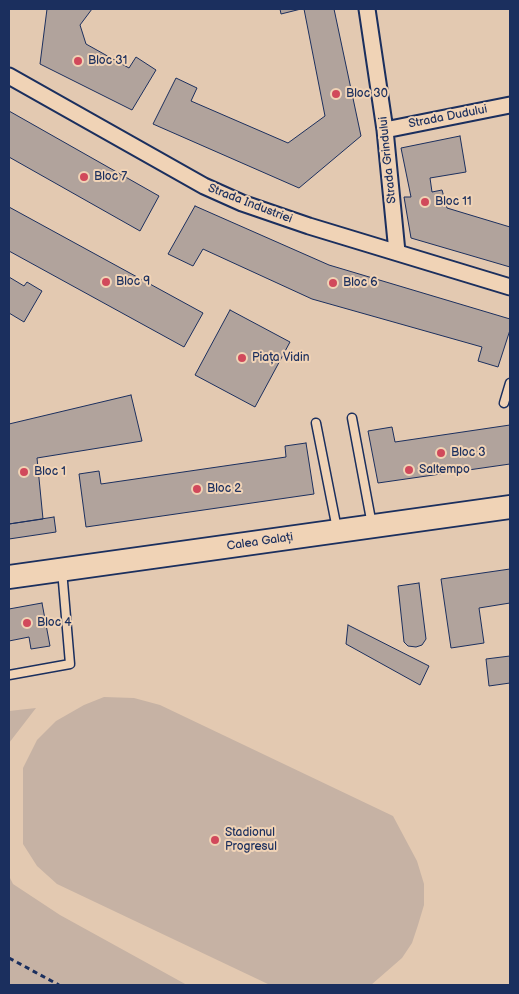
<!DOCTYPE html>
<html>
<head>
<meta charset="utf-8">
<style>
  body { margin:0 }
  #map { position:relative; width:519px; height:994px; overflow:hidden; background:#e3c9b1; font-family:"Balsamiq Sans",sans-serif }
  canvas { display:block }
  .frame { position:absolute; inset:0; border:10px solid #1b2f5e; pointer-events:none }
</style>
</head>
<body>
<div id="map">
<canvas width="519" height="994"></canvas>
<div class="frame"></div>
</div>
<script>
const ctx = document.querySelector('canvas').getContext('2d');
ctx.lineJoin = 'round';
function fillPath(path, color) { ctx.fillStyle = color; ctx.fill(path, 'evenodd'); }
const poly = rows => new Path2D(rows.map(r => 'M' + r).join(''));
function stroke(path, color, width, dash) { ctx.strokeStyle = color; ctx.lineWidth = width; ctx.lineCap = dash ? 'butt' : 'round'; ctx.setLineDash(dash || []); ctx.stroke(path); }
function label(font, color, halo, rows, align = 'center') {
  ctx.font = font + ' "Balsamiq Sans",sans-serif'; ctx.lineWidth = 4; ctx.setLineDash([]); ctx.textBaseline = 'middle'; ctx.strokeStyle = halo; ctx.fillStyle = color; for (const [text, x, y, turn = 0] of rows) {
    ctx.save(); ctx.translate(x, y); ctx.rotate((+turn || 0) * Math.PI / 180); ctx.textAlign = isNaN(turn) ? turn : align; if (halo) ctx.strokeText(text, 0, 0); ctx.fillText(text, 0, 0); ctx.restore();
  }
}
const green = poly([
  [104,697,134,698,160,705,393,816,417,861,424,884,424,905,418,925,412,943,402,958,371,985,270,985,57,884,37,866,23,844,23,768,37,740,56,721,84,705],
  [36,708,9,743,9,711],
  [9,876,13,884,60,915,187,985,9,985]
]);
const building = poly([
  [47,9,92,9,80,25,86,44,129,68,136,57,156,70,132,110,40,64,47,9],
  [280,9,301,9,281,14,280,9],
  [304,9,334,9,361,136,299,188,153,124,176,78,197,88,191,101,288,143,325,116,304,9],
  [9,111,159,196,140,231,9,157,9,111],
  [460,136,466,172,430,178,432,192,442,190,447,208,510,227,510,267,411,238,404,197,411,197,401,148,460,136],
  [195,206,329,265,510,319,510,330,498,367,478,361,482,347,312,299,203,249,193,266,168,254,195,206],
  [9,207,203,313,184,347,9,251,9,207],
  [9,277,24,286,27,282,42,291,24,322,9,313,9,277],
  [230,310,290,342,255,407,195,375,230,310],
  [131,395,142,441,37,458,43,519,9,524,9,424,131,395],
  [510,425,510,464,378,483,368,431,392,427,395,442,510,425],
  [306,443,314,494,86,527,79,474,99,471,101,484,286,457,285,446,306,443],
  [54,517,56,532,9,539,9,524,54,517],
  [510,569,510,603,479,608,484,643,451,648,441,579,510,569],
  [419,583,426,639,422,645,416,647,408,646,404,642,398,586,419,583],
  [42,603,50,646,31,649,29,637,9,641,9,609,42,603],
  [348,625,429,666,420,685,346,644,348,625],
  [510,656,510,683,489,686,486,659,510,656]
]);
const path = poly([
  [9,958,59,985]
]);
const lane = poly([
  [504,403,510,383],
  [352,418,372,525],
  [316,423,337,529],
  [9,675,70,664,62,570]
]);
const street = poly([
  [367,9,385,130,397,252],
  [9,76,204,186,242,203,309,226,510,287],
  [385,130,510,105]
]);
const primary = poly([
  [9,577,510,507]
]);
const markers = [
  [78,61,5,"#d1495b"],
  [336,94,5,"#d1495b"],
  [84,177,5,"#d1495b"],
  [425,202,5,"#d1495b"],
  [106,282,5,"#d1495b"],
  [333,283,5,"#d1495b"],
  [242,358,5,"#d1495b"],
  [441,453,5,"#d1495b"],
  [409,470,5,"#d1495b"],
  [24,472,5,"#d1495b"],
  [197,489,5,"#d1495b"],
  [27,623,5,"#d1495b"],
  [215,840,5,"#d1495b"]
];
const poiNames = [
  ["Bloc 31",88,61],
  ["Bloc 30",346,94],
  ["Bloc 7",94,177],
  ["Bloc 11",435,202],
  ["Bloc 9",116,282],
  ["Bloc 6",343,283],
  ["Piața Vidin",252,358],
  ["Bloc 3",451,453],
  ["Saltempo",419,470],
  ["Bloc 1",34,472],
  ["Bloc 2",207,489],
  ["Bloc 4",37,623],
  ["Stadionul",225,833],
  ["Progresul",225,847]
];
const streetNames = [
  ["Strada Dudului",448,117,-11],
  ["Strada Grindului",388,160,-96],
  ["Strada Industriei",250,204,21],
  ["Calea Galați",260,542,-8]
];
fillPath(green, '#c6b2a4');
fillPath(building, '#b1a39c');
stroke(building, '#1b2f5e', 1);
stroke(lane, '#1b2f5e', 11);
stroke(street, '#1b2f5e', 19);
stroke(primary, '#1b2f5e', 26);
stroke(path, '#1b2f5e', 3, [5, 4]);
stroke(lane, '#f0d3b6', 8);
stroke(street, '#f0d3b6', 15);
stroke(primary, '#f0d3b6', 22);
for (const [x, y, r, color] of markers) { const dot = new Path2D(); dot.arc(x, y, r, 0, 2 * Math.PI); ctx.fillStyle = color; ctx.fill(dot); stroke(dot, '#f0d3b6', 2); }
label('12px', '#1b2f5e', '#f0d3b6', poiNames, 'left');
label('12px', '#1b2f5e', '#f0d3b6', streetNames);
</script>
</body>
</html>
